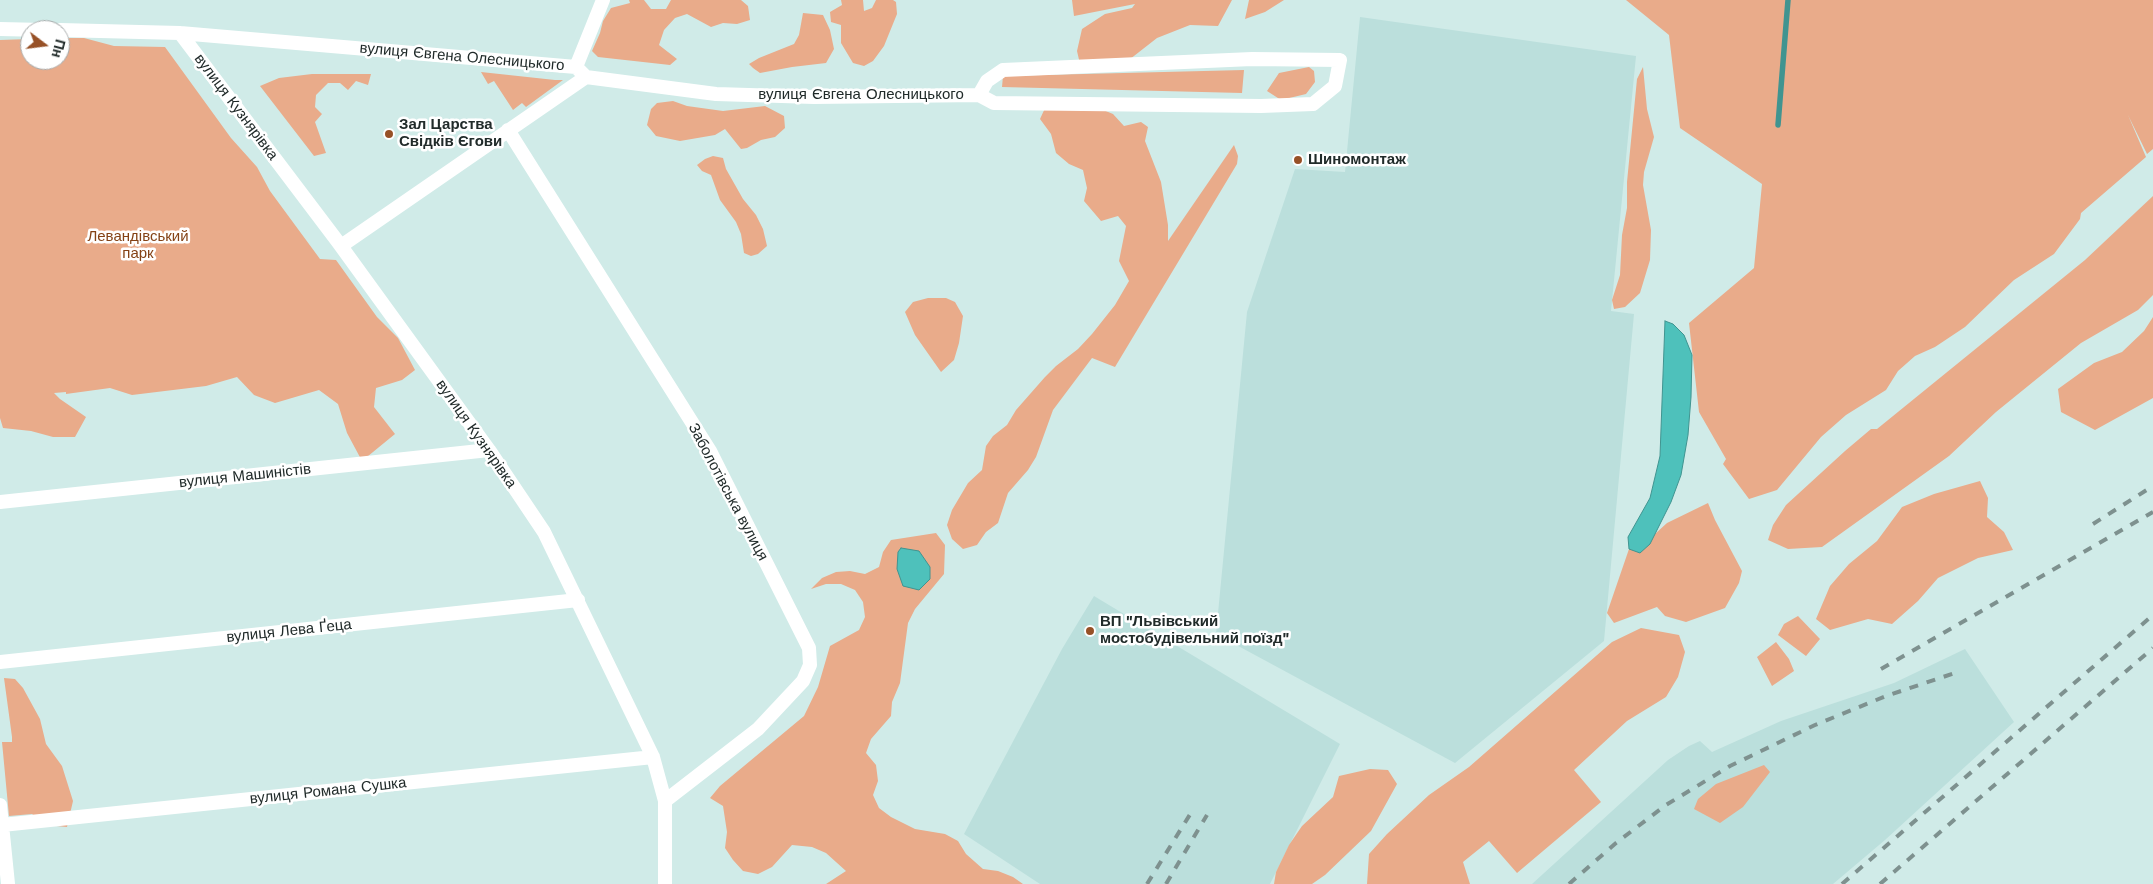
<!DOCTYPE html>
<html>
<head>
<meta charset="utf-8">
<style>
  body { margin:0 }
  #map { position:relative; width:2153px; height:884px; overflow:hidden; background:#d0ebe8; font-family:"Work Sans",sans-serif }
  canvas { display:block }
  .north { position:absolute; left:20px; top:20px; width:50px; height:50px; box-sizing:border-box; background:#fff; border:1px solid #a6aaaa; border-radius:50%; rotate:105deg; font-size:14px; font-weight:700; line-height:20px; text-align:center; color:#212b2a }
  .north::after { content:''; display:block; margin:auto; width:18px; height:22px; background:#975127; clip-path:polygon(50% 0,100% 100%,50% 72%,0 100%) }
</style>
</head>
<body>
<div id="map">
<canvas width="2153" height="884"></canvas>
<div class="north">Пн</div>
</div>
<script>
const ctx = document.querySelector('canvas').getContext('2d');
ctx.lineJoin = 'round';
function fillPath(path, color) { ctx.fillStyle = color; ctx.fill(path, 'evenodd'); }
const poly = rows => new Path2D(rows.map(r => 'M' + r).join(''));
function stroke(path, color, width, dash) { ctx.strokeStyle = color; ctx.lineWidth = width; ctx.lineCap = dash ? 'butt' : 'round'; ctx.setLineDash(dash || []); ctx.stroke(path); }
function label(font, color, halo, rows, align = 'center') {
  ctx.font = font + ' "Work Sans",sans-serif'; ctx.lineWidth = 5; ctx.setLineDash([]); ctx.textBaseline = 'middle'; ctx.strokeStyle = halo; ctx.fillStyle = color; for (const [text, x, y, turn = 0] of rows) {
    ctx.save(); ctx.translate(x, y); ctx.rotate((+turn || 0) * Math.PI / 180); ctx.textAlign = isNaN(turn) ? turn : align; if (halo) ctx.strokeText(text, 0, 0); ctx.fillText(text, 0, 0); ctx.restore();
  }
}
const built = poly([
  [1360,17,1636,56,1611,311,1634,314,1604,641,1455,763,1216,634,1247,312,1295,169,1345,172],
  [1094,596,1340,744,1270,884,1040,884,964,834,1062,649],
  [1965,649,2014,722,1885,840,1833,884,1532,884,1668,760,1689,746,1700,741,1712,752,1781,721,1894,683]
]);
const green = poly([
  [629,0,644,0,651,9,666,9,671,0,741,0,748,6,750,20,737,24,723,23,711,27,687,14,675,18,664,30,659,45,677,59,670,65,598,57,592,51,600,33,603,21,611,8,630,3],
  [841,0,863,0,864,11,872,8,876,0,893,0,896,2,897,14,884,46,873,61,864,66,853,63,841,43,841,25,831,22,830,12,842,5],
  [1072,0,1232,0,1218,26,1190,25,1157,38,1125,63,1080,64,1077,51,1082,29,1105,14,1132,8,1135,4,1074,16],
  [1249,0,1284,0,1265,12,1245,19],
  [1626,0,2153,0,2153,149,2147,154,2128,115,2146,157,2081,213,2080,219,2054,254,2014,280,1965,327,1935,347,1915,356,1898,371,1886,390,1846,415,1821,437,1777,490,1749,499,1723,464,1726,459,1699,412,1689,323,1754,268,1762,184,1680,128,1669,35],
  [803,13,823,15,830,30,834,49,826,63,792,67,760,73,753,68,749,64,759,58,794,44,799,35],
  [60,38,84,38,114,46,165,47,231,138,257,167,270,191,320,259,336,260,377,317,398,338,415,370,402,380,376,388,374,407,395,434,362,461,347,433,338,404,319,390,275,403,254,395,237,377,206,386,132,395,110,388,66,394,66,392,54,393,60,399,86,417,75,437,53,437,31,431,3,428,0,418,0,40,30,39,30,60,60,60],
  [1309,67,1314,71,1315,82,1306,94,1281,100,1267,91,1279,73],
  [1643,67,1647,109,1654,137,1644,172,1643,185,1651,230,1650,260,1640,293,1625,307,1614,309,1612,300,1620,275,1622,235,1627,208,1627,182,1637,79],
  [1244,70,1242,93,1002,87,1003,76],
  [481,72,555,80,563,80,526,107,522,103,513,110,494,81,488,84],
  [312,74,371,74,368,85,356,81,348,90,340,83,328,83,316,95,315,107,322,114,315,122,326,153,314,156,260,86,279,78],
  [673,101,687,106,723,111,765,106,784,116,785,128,775,137,761,140,747,148,741,149,725,129,715,135,680,141,656,136,647,125,651,109,657,103],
  [1046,106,1096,107,1113,114,1124,126,1141,122,1148,127,1145,141,1161,182,1168,225,1168,241,1234,145,1238,156,1237,164,1115,367,1092,358,1053,410,1036,457,1028,470,1008,493,998,523,986,532,977,545,963,549,952,539,947,525,952,510,968,483,982,470,986,446,993,436,1007,425,1016,410,1045,377,1056,366,1078,349,1092,334,1115,305,1129,281,1119,261,1126,226,1118,216,1101,221,1084,201,1087,188,1083,170,1069,164,1056,153,1051,134,1040,119],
  [713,156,723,158,726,169,743,199,756,215,763,229,767,246,758,254,751,256,744,253,741,234,736,222,720,200,711,175,702,171,697,165,705,159],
  [2153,196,2153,295,2138,310,2081,343,1996,412,1949,456,1822,547,1788,549,1768,540,1773,525,1786,505,1845,451,1871,429,1877,429,2085,260],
  [928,298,946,298,955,302,963,316,959,343,954,360,941,372,915,335,905,312,913,302],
  [2153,317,2153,398,2095,430,2061,412,2058,389,2094,363,2122,352,2144,331],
  [1980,481,1988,498,1987,517,2004,532,2013,550,1978,558,1938,578,1918,601,1892,624,1868,619,1830,630,1816,619,1830,586,1849,564,1877,541,1902,507,1934,494],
  [1708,503,1715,520,1742,571,1739,583,1725,608,1686,622,1665,616,1657,607,1614,623,1607,613,1629,549,1644,544,1667,523],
  [936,533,945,545,944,574,915,609,908,623,900,683,892,702,891,716,871,739,866,753,876,765,878,781,873,795,879,808,891,817,915,829,945,834,958,841,966,854,983,869,998,871,1013,877,1023,884,826,884,846,871,826,853,812,847,792,845,772,867,758,874,743,871,733,860,725,848,727,832,723,806,710,798,720,786,804,716,818,687,830,646,859,630,865,617,863,602,855,590,841,584,826,584,811,589,822,578,836,572,850,571,865,574,879,567,883,552,891,540],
  [1798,616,1820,639,1806,656,1778,635,1784,624],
  [1641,628,1679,635,1685,652,1678,677,1666,697,1627,721,1574,770,1601,802,1517,873,1489,841,1463,862,1470,884,1367,884,1369,854,1387,834,1429,795,1469,767,1612,642],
  [1776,642,1789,659,1794,671,1772,686,1757,657],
  [4,678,15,679,23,688,40,719,46,744,62,766,73,801,67,827,46,825,32,814,9,816,2,742,12,742,12,737],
  [1764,765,1770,772,1760,785,1743,807,1720,823,1694,809,1698,799,1716,784],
  [1370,769,1388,770,1397,784,1371,831,1325,875,1312,884,1274,884,1276,872,1289,845,1302,826,1333,797,1339,776]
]);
const water = poly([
  [1665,321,1673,324,1684,335,1692,355,1691,397,1688,435,1681,475,1671,502,1650,544,1640,553,1629,549,1628,537,1650,498,1660,456,1665,321],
  [901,548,919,551,930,567,930,579,919,590,903,586,897,569,898,552,901,548]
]);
const stream = poly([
  [1778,125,1788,0]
]);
const minor = poly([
  [0,29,44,30],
  [60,30,180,33,576,67,586,77,716,94,814,97,979,95,994,103,1261,106,1313,104,1335,86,1340,60,1252,59,1003,70,987,81,979,95],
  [180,33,338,242,489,450,544,532,653,757,665,801,665,884],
  [576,67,603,0],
  [508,130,710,451,809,648,810,665,803,681,758,729,665,801],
  [341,246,586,77],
  [0,502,489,450],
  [0,662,578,600],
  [0,805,8,884],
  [2,825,653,757]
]);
const rail = poly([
  [2093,524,2153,486],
  [1881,669,2153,512],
  [1147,884,1194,808],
  [1166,884,1207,815],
  [1569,884,1616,843,1666,805,1730,766,1815,725,1886,696,1955,673],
  [1842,884,2153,615],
  [1880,884,2153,648]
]);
const markers = [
  [389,134,5,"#975127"],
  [1298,160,5,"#975127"],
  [1090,631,5,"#975127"]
];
const streetNames = [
  ["вулиця Євгена Олесницького",462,57,5],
  ["вулиця Євгена Олесницького",861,95],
  ["вулиця Кузнярівка",236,107,53],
  ["вулиця Кузнярівка",476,434,55],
  ["вулиця Машиністів",245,476,-6],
  ["Заболотівська вулиця",728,492,62],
  ["вулиця Лева Ґеца",289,631,-6],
  ["вулиця Романа Сушка",328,791,-6]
];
const poiNames = [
  ["Зал Царства",399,125],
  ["Свідків Єгови",399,142],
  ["Шиномонтаж",1308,160],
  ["ВП \"Львівський",1100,622],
  ["мостобудівельний поїзд\"",1100,639]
];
const parkNames = [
  ["Левандівський",138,237],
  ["парк",138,254]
];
fillPath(built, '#bbdfdc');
fillPath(green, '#e9ab8a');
fillPath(water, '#4ec1bb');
stroke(water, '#409490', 1);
stroke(stream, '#409490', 5.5);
stroke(minor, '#fff', 14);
stroke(rail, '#7e918f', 4, [9, 9]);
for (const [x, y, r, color] of markers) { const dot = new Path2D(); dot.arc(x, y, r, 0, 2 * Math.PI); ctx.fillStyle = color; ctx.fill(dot); stroke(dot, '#fff', 2); }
label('15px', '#212b2a', '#fff', streetNames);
label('bold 15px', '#212b2a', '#fff', poiNames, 'left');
label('15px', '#844216', '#fff', parkNames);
</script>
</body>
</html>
